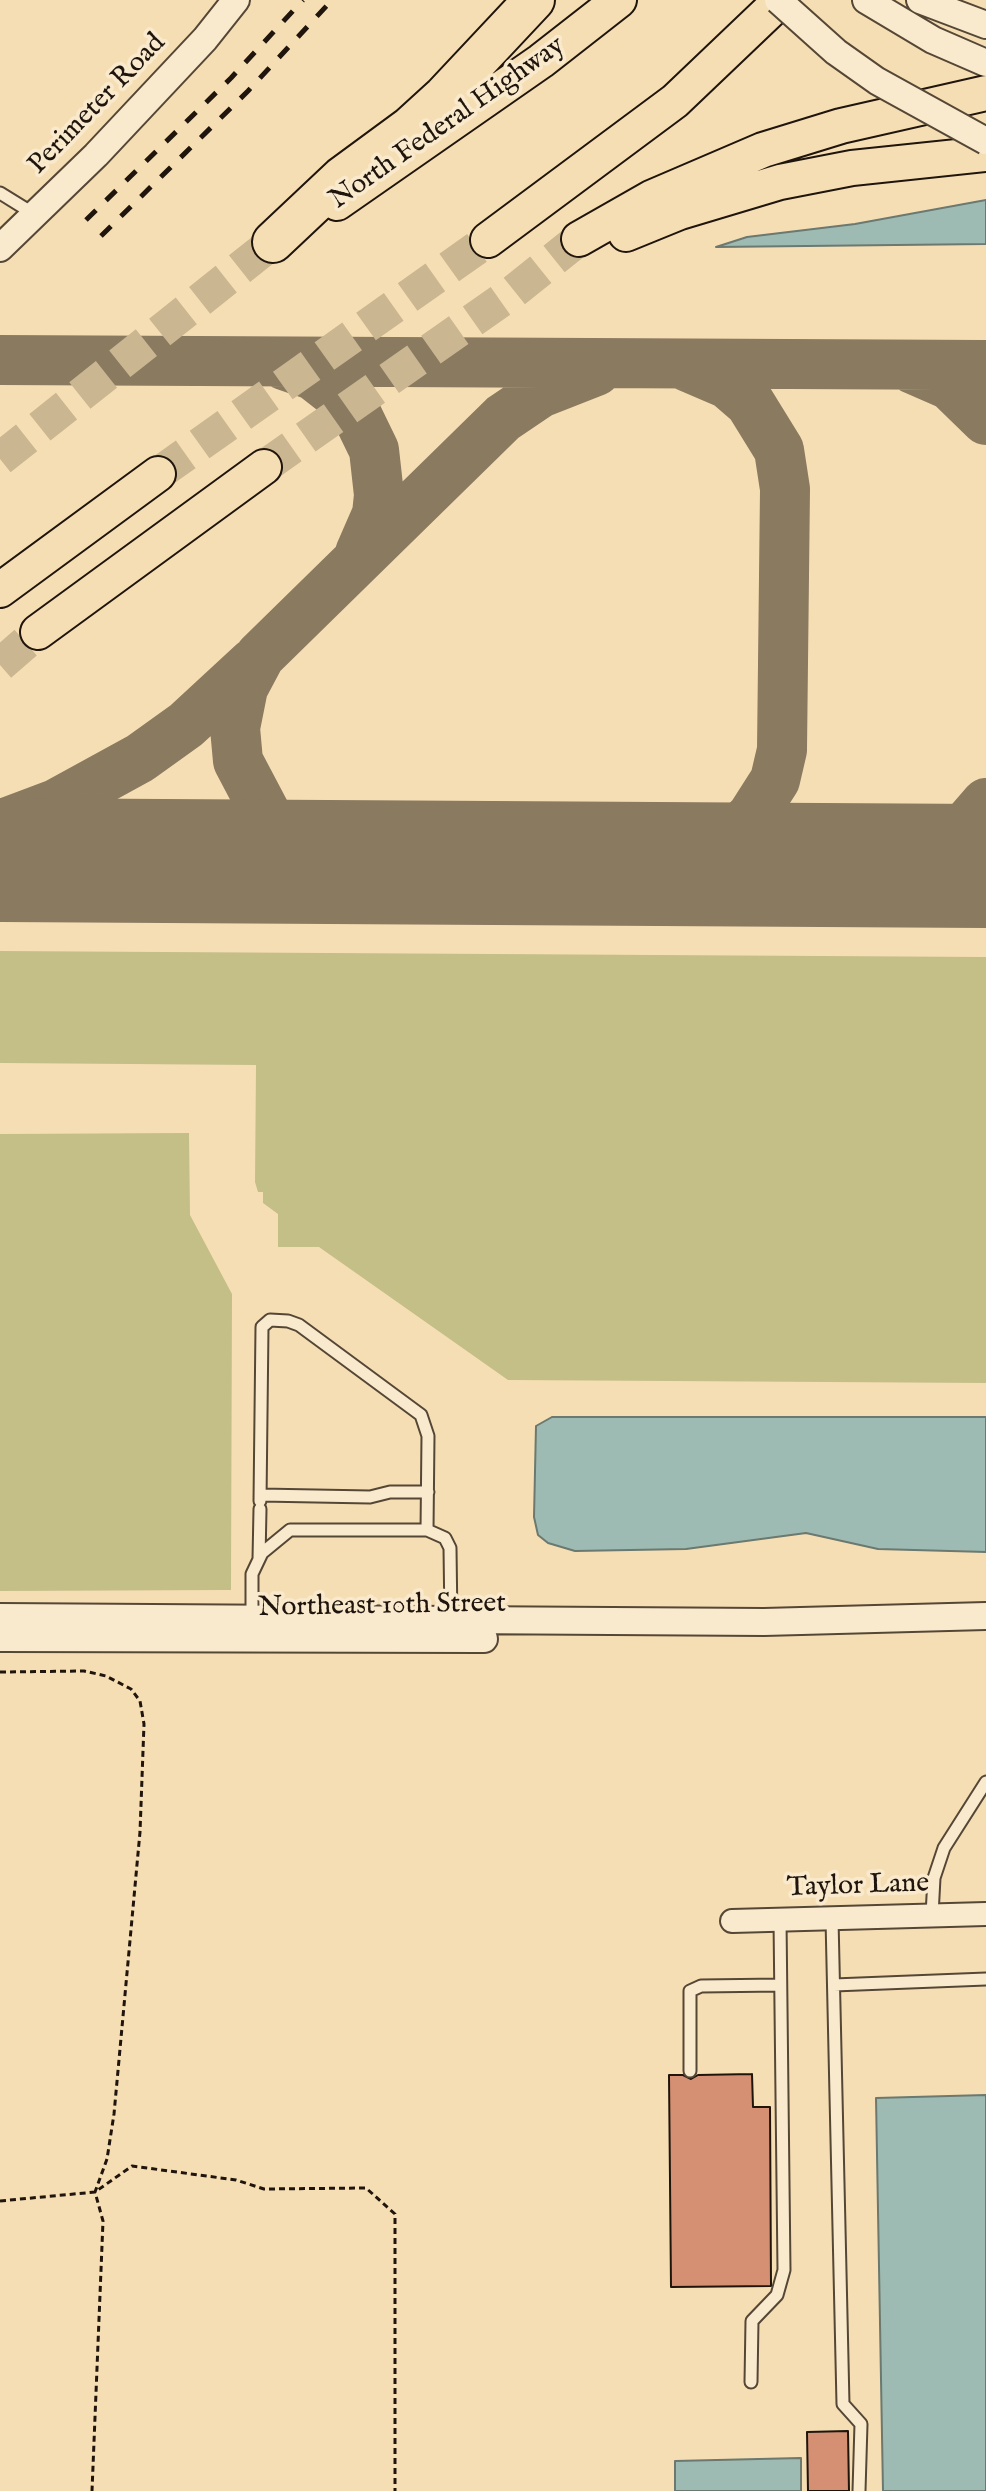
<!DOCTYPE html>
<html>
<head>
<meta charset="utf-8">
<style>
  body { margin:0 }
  canvas { display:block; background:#f6deb4 }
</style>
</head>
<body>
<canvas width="986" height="2491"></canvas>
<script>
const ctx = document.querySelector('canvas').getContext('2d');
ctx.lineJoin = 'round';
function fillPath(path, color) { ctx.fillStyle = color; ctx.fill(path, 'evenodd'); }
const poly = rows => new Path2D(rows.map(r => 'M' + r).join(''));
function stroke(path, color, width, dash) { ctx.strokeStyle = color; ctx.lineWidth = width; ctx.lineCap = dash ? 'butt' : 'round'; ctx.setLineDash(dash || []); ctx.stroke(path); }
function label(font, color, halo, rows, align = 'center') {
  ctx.font = font + ' "IM FELL English",serif'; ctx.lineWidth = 7; ctx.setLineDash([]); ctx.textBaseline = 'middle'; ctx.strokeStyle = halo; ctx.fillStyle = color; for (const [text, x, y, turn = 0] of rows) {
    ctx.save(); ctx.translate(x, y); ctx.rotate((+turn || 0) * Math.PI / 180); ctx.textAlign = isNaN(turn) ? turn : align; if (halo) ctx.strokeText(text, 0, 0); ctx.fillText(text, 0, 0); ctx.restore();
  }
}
const green = poly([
  [0,951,986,957,986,1383,508,1380,319,1247,278,1247,278,1214,263,1203,263,1192,258,1192,255,1182,256,1065,0,1063],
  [189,1133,190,1215,232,1294,231,1590,0,1591,0,1134]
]);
const water = poly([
  [986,200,986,244,716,247,747,237,855,224,986,200],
  [552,1417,986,1417,986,1552,878,1549,806,1533,686,1549,575,1551,548,1543,538,1535,534,1517,536,1426,552,1417],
  [986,2095,986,2491,883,2491,876,2098,986,2095],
  [801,2458,801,2491,675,2491,675,2461,801,2458]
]);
const taxiway = poly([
  [0,360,986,365],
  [284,365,313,375,345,400,357,415,374,450,379,495,377,514,360,553],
  [911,368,950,385,986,420],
  [0,825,56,804,140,758,186,725,252,664],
  [374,863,310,848,291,839,267,816,238,761,235,728,243,688,260,656,503,418,540,393,596,371],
  [633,864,701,852,738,830,752,816,775,780,782,750,785,489,779,450,750,403,728,384,686,366],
  [857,865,898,860,936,848,960,833,986,803]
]);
const runway = poly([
  [0,860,986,866]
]);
const building = poly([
  [752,2074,753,2107,770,2107,771,2286,671,2287,669,2075,683,2075,691,2079,698,2075,752,2074],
  [848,2431,849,2491,808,2491,807,2432,848,2431]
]);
const primaryTunnel = poly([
  [0,459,273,242],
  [264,467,513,292,579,239],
  [158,474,488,240],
  [0,665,38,632]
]);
const path = poly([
  [0,1672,84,1671,106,1676,131,1689,140,1701,144,1724,140,1832,114,2114,107,2159,95,2192,103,2221,92,2491],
  [0,2201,95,2192,132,2166,236,2180,264,2189,366,2188,395,2214,395,2491]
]);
const service = poly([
  [0,193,34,214],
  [261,1495,370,1497,390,1492,428,1492],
  [260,1501,262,1327,270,1320,288,1321,299,1325,421,1415,428,1436,427,1530],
  [259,1559,260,1509],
  [252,1620,252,1574,262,1553,290,1530,427,1530,445,1538,450,1548,451,1621],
  [932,1915,934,1878,944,1848,986,1782],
  [832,1919,843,2404,861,2424,859,2491],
  [834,1985,986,1979],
  [690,2071,690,1991,701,1986,780,1985],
  [751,2382,752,2321,777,2295,784,2270,780,1920]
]);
const minor = poly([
  [732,1921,986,1914]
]);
const tertiary = poly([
  [866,0,933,40,986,63],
  [920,0,986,25],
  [0,248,96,155,205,39,236,0],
  [0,1617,764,1622,986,1616],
  [0,1638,484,1639]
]);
const primary = poly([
  [337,203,541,61,619,0],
  [626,234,680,212,780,182,852,168,986,154],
  [579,239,651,198,763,150,841,126,986,93],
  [488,240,675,101,781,0],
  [0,590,158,474],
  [38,632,264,467]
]);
const motorway = poly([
  [273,242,342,177,410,127,444,96,534,0]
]);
const rail = poly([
  [86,220,231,78,303,0],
  [101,236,248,91,332,0]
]);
const tertiaryBridge = poly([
  [778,0,836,52,877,81,986,141]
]);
const streetNames = [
  ["Perimeter Road",98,105,-46],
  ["North Federal Highway",448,124,-35],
  ["Northeast 10th Street",382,1607,-1],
  ["Taylor Lane",858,1887,-2]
];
fillPath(green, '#c4bf87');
fillPath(water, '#9dbbb2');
stroke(water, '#6b7970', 2);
stroke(taxiway, '#8a7a60', 50);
stroke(runway, '#8a7a60', 124);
fillPath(building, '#d59074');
stroke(building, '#1f150c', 2);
stroke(primaryTunnel, '#cbb692', 34, [34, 17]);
stroke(service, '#554736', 15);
stroke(minor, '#554736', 26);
stroke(tertiary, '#554736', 30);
stroke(primary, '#1f150c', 38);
stroke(motorway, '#1f150c', 44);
stroke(path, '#1f150c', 3, [6, 4]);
stroke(service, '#f9eace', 11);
stroke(minor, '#f9eace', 22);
stroke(tertiary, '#f9eace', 26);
stroke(primary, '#f6deb4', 34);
stroke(motorway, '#f6deb4', 40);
stroke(rail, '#1f150c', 5, [14, 14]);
stroke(tertiaryBridge, '#554736', 30, []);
stroke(tertiaryBridge, '#f9eace', 26);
label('28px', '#1f150c', '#f9eace', streetNames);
</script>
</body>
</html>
